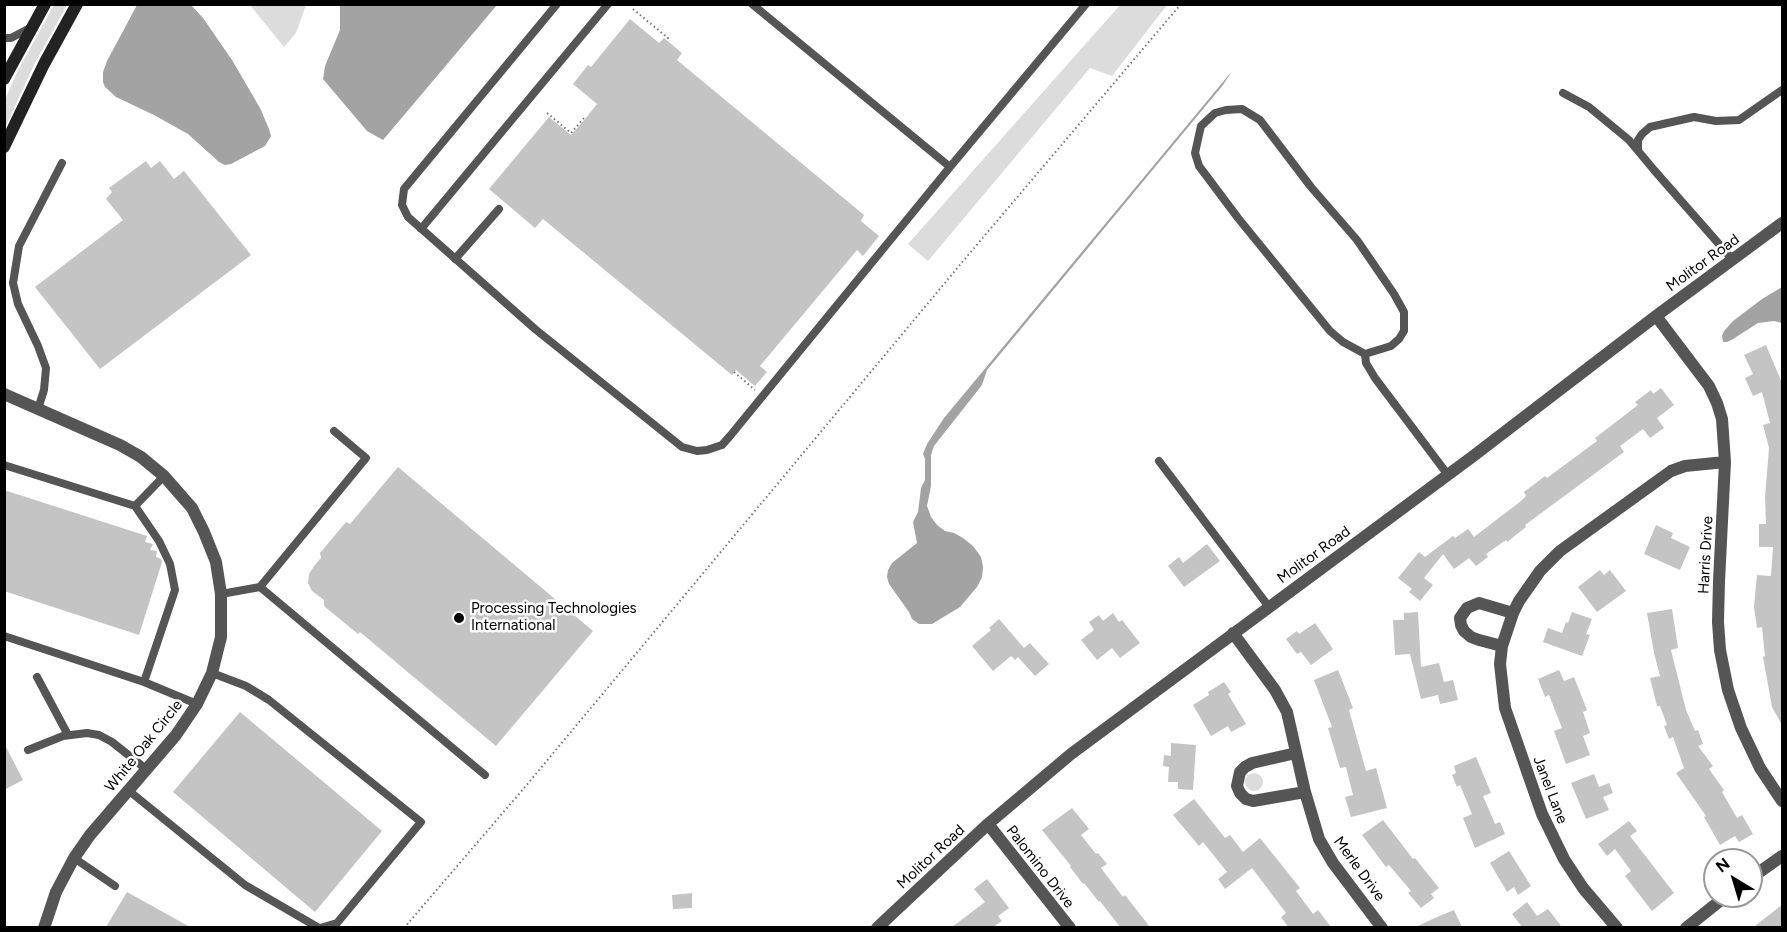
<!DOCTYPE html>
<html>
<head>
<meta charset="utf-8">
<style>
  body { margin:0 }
  #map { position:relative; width:1787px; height:932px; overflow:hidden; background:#fff; font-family:Figtree,sans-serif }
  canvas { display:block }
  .frame { position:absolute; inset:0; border:6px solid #000; pointer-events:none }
  .north { position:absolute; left:1703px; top:848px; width:60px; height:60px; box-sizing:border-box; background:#fff; border:2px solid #999; border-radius:50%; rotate:322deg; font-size:16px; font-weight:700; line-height:24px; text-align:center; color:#000 }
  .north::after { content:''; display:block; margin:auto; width:21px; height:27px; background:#000; clip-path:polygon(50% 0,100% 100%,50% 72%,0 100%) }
</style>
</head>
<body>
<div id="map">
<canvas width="1787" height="932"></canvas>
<div class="frame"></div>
<div class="north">N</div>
</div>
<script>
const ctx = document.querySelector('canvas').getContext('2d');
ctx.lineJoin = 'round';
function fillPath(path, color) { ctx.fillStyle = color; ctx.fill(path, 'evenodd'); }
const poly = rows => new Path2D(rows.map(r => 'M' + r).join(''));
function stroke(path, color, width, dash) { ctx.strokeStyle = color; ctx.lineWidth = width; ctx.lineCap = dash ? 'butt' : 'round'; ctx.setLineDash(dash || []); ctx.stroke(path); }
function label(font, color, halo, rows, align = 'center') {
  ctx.font = font + ' Figtree,sans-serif'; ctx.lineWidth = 5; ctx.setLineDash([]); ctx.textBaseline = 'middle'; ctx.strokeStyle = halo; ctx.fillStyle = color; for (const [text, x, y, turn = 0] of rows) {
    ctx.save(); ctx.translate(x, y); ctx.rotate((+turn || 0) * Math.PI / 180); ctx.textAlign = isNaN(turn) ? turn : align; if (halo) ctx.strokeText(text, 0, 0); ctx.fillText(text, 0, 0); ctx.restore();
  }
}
const green = poly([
  [1121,4,1167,5,1112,76,1090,68,928,261,908,244],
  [54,5,67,5,34,65,5,128,5,100,17,72],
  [250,5,306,5,296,33,284,47],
  '1245 782a9 9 0 1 1 18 0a9 9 0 1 1-18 0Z'
]);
const water = poly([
  [137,5,191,5,203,18,232,60,260,108,269,129,271,136,265,146,231,164,225,165,219,162,188,134,154,115,116,97,105,87,103,82,103,72,107,61],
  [340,5,340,4,497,5,383,140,367,131,323,79,325,66,340,30],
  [1232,71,1223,85,987,370,982,385,934,446,931,455,931,486,927,506,931,517,937,525,945,531,954,533,963,538,973,546,981,557,983,567,982,577,977,587,960,607,932,624,919,624,912,619,909,612,889,584,887,577,888,570,892,563,917,543,913,522,918,512,921,488,925,480,925,459,923,454,927,444,944,418],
  [1782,287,1782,323,1774,321,1758,323,1733,339,1727,342,1723,342,1722,336,1724,331,1733,321,1762,299]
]);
const building = poly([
  [630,19,659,43,664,38,682,53,677,60,864,215,861,221,879,236,863,256,857,250,760,366,767,372,755,386,736,370,732,375,543,219,535,228,489,189,549,117,571,135,585,119,597,104,573,84,588,65,591,67],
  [146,161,151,168,160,161,174,179,184,171,251,255,100,369,35,287,123,220,106,199,112,192,109,188],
  [1766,345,1782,383,1782,725,1772,707,1763,657,1765,656,1762,627,1757,628,1754,607,1757,575,1771,576,1773,547,1759,547,1759,524,1766,524,1765,497,1769,448,1763,425,1770,423,1762,392,1753,396,1745,378,1753,374,1744,355],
  [1661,388,1674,405,1657,418,1664,428,1650,438,1643,429,1620,446,1624,452,1525,525,1526,527,1507,542,1506,540,1486,554,1488,557,1476,566,1469,558,1454,569,1443,554,1424,578,1433,585,1420,601,1409,592,1412,589,1398,578,1419,552,1425,557,1453,536,1455,538,1468,529,1474,537,1521,501,1526,496,1524,492,1545,476,1547,478,1597,441,1595,438,1638,405,1635,402,1651,390,1653,394],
  [398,467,593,631,496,746,360,632,358,634,324,606,324,600,312,591,308,583,309,574,314,566,321,558,320,553,346,522,350,524],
  [4,490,147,536,145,542,153,544,150,550,157,551,156,557,161,559,162,562,139,635,4,591],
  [1656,525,1673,533,1671,538,1690,547,1680,570,1644,554],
  [1207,544,1220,561,1184,587,1168,566,1179,557,1183,563],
  [1600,570,1604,575,1610,570,1626,591,1597,612,1578,587],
  [1672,609,1678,648,1671,650,1686,710,1695,731,1698,730,1703,744,1698,746,1713,766,1709,769,1724,790,1722,792,1737,818,1742,815,1753,834,1739,842,1735,836,1720,845,1704,817,1706,816,1676,773,1684,768,1673,737,1669,739,1664,726,1667,725,1660,706,1657,706,1650,678,1660,676,1654,653,1647,613],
  [1418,612,1421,667,1439,663,1444,682,1453,680,1458,700,1440,704,1438,695,1421,699,1410,654,1395,655,1393,620,1404,620,1404,613],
  [1572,612,1592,619,1586,634,1590,635,1582,656,1543,642,1548,628,1562,633,1566,622,1568,623],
  [1113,613,1119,622,1122,620,1140,643,1120,658,1112,648,1097,660,1081,640,1094,630,1089,622,1099,615,1103,621],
  [999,619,1024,648,1030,643,1049,664,1035,676,1018,657,1015,660,1011,656,993,671,972,646,991,630,989,628],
  [1315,623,1333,649,1311,665,1301,652,1297,654,1286,639,1297,631,1299,634],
  [1338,670,1353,708,1349,710,1366,771,1376,768,1387,808,1351,817,1345,797,1353,795,1346,767,1340,768,1328,728,1332,727,1314,680],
  [1559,670,1564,681,1574,677,1587,710,1583,712,1590,733,1583,736,1590,755,1566,764,1554,731,1562,728,1549,695,1545,697,1538,679],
  [1224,682,1231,692,1228,694,1246,724,1231,732,1228,726,1211,736,1193,705,1209,695,1208,692],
  [240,712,382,831,315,912,173,792],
  [4,743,23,780,4,790],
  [1171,743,1196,745,1193,790,1178,789,1178,782,1168,782,1169,767,1163,766,1164,755,1171,756],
  [1476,757,1491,793,1483,796,1495,824,1500,822,1505,834,1475,848,1463,818,1472,814,1460,785,1457,787,1452,775,1456,773,1454,766],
  [1594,774,1599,787,1609,783,1613,793,1603,797,1609,810,1586,819,1571,783],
  [1194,799,1225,838,1230,835,1243,852,1260,838,1300,888,1296,891,1313,914,1318,910,1331,927,1288,927,1281,917,1286,913,1252,868,1225,889,1218,879,1227,872,1203,842,1199,846,1173,815],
  [1072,808,1089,829,1081,835,1096,854,1098,853,1107,864,1101,868,1123,897,1125,895,1150,927,1120,927,1100,901,1099,902,1084,883,1083,884,1070,867,1071,866,1042,830],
  [1383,820,1413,859,1415,858,1439,888,1431,894,1434,898,1421,908,1408,893,1411,891,1389,865,1386,867,1362,835],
  [1629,821,1637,831,1630,836,1674,893,1652,911,1625,876,1631,871,1615,849,1607,856,1598,844],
  [1509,851,1531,886,1518,895,1514,887,1507,892,1490,863],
  [987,879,1009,908,998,916,1002,921,993,927,952,927,985,902,974,889],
  [127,892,190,927,106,927],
  [692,893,692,908,673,909,672,895],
  [1527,902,1537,916,1548,909,1562,927,1522,927,1512,914],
  [1782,905,1782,927,1754,927,1765,918],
  [1454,910,1462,927,1416,927,1437,917]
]);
const path = poly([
  [633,9,668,38,666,39],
  [547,113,571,133,584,118,585,119],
  [734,372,755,390],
  [404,928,525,787,964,260,1181,4]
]);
const lane = poly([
  [557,4,404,189,402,205,408,217,535,329,682,447,697,451,707,450,722,445,730,436,950,167,1086,4],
  [752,4,950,167],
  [4,38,11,38,30,28],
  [1563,93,1589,107,1629,140,1654,170,1733,260],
  [1638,150,1638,140,1642,134,1650,127,1694,117,1716,121,1739,120,1782,90],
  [421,229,608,4],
  [455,259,499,209],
  [1365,354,1391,346,1399,339,1404,331,1404,312,1394,294,1357,240,1311,187,1260,120,1242,109,1226,110,1215,113,1201,126,1195,153,1199,166,1238,218,1330,331,1343,342,1365,354,1366,363,1375,378,1448,475],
  [38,409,44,390,46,368,38,346,18,304,13,283,19,246,62,163],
  [1159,461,1269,607],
  [4,465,135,506,159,541,170,564,175,590,144,682],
  [135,506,164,476],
  [260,587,366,458,334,431],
  [221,594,260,587,485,775],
  [4,636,144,682,197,704],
  [212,673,246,686,269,700,421,822,337,923,320,928],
  [37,677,68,735],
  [28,750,63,736,87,733,99,735,112,742,146,769],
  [128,790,245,885,319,928],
  [74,858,115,886]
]);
const street = poly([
  [1656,316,1709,386,1717,403,1722,419,1725,462,1719,581,1718,622,1720,650,1728,690,1741,728,1760,768,1782,801],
  [4,394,120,445,141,457,164,476,192,508,204,532,216,562,221,594,221,637,212,673,197,704,176,735,90,835,74,858,56,892,44,928],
  [1233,633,1275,690,1287,712,1305,792,1319,839,1333,863,1382,928],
  [1502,646,1479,640,1471,637,1464,631,1461,625,1460,618,1467,608,1479,603,1513,613],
  [1296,753,1252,763,1245,767,1240,772,1237,786,1240,793,1246,799,1253,801,1305,792],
  [988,824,1070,928],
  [1751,878,1782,856],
  [877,928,988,824,1071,754,1472,457,1656,316,1782,223],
  [1617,928,1583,888,1564,859,1542,814,1505,708,1500,664,1502,646,1513,613,1519,601,1540,571,1560,551,1671,471,1685,466,1725,462],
  [1686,928,1726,896]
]);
const secondary = poly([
  [4,79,45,4],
  [4,147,44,64,77,4]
]);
const markers = [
  [459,618,6,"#000"]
];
const streetNames = [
  ["Molitor Road",1703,263,-36],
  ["Molitor Road",1314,555,-36],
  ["Harris Drive",1706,555,-87],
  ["White Oak Circle",144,746,-51],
  ["Janel Lane",1550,790,69],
  ["Molitor Road",931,857,-43],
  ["Palomino Drive",1040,867,52],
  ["Merle Drive",1359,869,54]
];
const poiNames = [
  ["Processing Technologies",471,609],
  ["International",471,626]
];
fillPath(green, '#dcdcdc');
fillPath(water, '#a3a3a3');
fillPath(building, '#c4c4c4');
stroke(path, '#777', 2, [1.5, 3]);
stroke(lane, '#555', 8);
stroke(street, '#555', 12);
stroke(secondary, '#222', 12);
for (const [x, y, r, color] of markers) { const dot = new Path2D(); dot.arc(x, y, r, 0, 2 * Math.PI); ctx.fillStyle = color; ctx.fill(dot); stroke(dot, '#fff', 2); }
label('15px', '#000', '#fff', streetNames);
label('15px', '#000', '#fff', poiNames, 'left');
</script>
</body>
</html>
